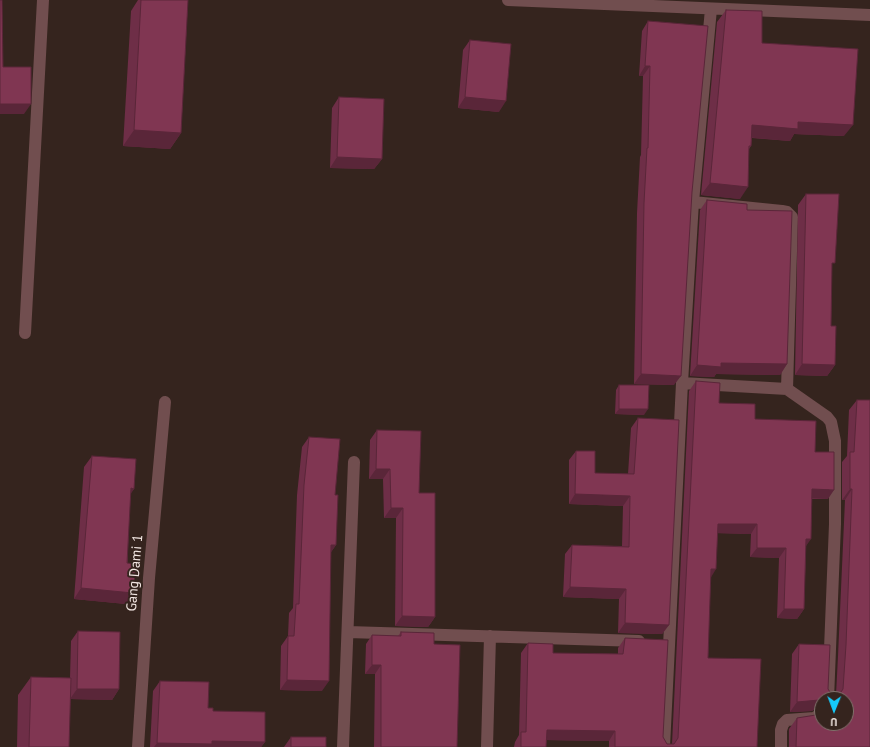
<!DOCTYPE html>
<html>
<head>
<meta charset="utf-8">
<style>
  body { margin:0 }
  #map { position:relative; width:870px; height:747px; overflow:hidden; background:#35241e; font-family:"PT Sans",sans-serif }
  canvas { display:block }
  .north { position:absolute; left:814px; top:691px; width:40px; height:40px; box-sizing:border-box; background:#35241e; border:1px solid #81726c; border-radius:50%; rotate:181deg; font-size:11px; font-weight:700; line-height:16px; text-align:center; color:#f2e6e2 }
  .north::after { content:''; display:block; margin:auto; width:14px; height:18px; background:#15cafb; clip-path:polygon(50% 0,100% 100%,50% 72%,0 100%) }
</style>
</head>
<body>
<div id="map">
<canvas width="870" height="747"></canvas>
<div class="north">U</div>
</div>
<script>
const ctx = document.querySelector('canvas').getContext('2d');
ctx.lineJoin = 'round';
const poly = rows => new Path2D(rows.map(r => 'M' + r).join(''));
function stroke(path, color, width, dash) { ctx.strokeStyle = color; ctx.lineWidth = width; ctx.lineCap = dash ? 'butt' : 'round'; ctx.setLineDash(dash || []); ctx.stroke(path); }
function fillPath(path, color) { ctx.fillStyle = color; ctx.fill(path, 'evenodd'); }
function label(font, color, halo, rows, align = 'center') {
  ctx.font = font + ' "PT Sans",sans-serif'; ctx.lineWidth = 4; ctx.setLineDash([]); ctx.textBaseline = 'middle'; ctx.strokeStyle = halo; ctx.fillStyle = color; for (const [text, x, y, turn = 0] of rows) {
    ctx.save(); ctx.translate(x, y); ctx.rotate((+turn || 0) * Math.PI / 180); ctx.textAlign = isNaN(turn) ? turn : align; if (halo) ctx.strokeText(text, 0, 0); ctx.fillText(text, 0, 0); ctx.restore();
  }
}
const street = poly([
  [508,0,870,15],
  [693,202,782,211,787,212,792,217,787,389],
  [25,333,43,0],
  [682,383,693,202,711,9],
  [348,632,639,641],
  [138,747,149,578,165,402],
  [343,747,354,462],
  [487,747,490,636],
  [664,747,682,383,787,389,827,417,831,422,835,441,835,524,828,699],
  [781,747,781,730,783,724,787,720,814,718,822,713]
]);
const wall = poly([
  [138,0,188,0,181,133,170,149,123,146,131,11],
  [726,10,762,43,844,136,794,134,790,141,752,138,751,146,749,149,740,199,701,195,717,22],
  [648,21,674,385,634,384,637,213,640,157,641,155,643,76,639,76,642,31],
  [470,40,499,112,458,108,463,50],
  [339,97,382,159,374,169,330,168,332,108],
  [806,194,832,267,831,326,835,365,827,376,795,375,798,205],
  [707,200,747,210,787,364,780,375,716,374,714,377,690,376,700,210],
  [696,381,719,403,755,419,815,452,828,499,812,499,806,546,804,609,797,619,777,618,779,558,750,557,751,534,717,533,710,578,708,658,757,747,609,747,609,741,546,740,546,747,514,747,515,742,519,735,521,653,528,643,553,653,618,654,618,648,625,638,663,737,667,744,672,744,689,391],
  [619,385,644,415,615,414,616,390],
  [857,400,870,747,789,747,789,729,797,718,822,723,846,699,822,699,812,711,790,712,792,654,799,644,832,695,836,695,838,656,845,500,842,500,842,462,847,456,849,410],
  [638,418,669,625,662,634,618,633,619,599,563,597,565,554,572,545,622,546,623,506,569,504,569,460,576,451,595,473,628,474,631,428],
  [377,430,419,493,435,617,428,627,395,626,396,518,384,518,383,479,369,479,370,440],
  [309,437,335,495,336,545,331,552,322,691,280,690,281,646,288,636,289,613,293,608,297,495,302,447],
  [92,456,134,489,130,494,126,604,74,599,84,467],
  [78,631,119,689,112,700,70,699,69,747,17,747,18,695,31,677,70,678,71,641],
  [401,632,434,644,457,747,374,747,375,674,365,674,366,644,372,635,398,636],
  [160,681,208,708,265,742,261,747,150,747,153,691],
  [291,737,326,747,284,747]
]);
const shadedWall = poly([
  [645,66,650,66,643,76,639,76],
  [465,97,506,101,499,112,458,108],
  [0,104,31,104,24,114,0,114],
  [798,122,853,125,844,136,794,134,790,141,744,137,752,125],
  [134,130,181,133,170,149,123,146],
  [337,157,382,159,374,169,330,168],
  [710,183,748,187,740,199,701,195],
  [721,363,787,364,780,375,716,374,714,377,690,376,697,365],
  [802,364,835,365,827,376,795,375],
  [641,374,681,376,674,385,634,384],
  [619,409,648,409,644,415,615,414],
  [376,469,390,469,383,479,369,479],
  [131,488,134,489,127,499],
  [812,489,834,490,828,499,806,498],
  [850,489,852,489,845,500,842,500],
  [575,494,630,496,623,506,569,504],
  [391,508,403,508,396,518,384,518],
  [718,524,757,524,751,534,711,533],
  [806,539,811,539,804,549],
  [331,545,336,545,329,555],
  [757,548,786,548,779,558,750,557],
  [711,569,716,569,710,579],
  [570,587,626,589,619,599,563,597],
  [81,588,133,593,126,604,74,599],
  [784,609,804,609,797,619,777,618],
  [402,616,435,617,428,627,395,626],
  [625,623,669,625,662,634,618,633],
  [372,665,381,665,375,674,365,674],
  [287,680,329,681,322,691,280,690],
  [77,689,119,689,112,700,70,699],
  [830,695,833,696,831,699,822,699,822,706,812,711,790,712,797,702],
  [547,730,615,731,609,741,540,740],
  [212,741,265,742,261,747,154,747,157,743]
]);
const building = poly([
  [0,0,2,0,3,67,31,67,31,104,0,104,0,0],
  [141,0,188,0,181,133,134,130,141,0],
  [726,10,762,11,762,43,858,49,853,125,798,122,798,129,752,125,751,146,749,146,748,187,710,183,726,10],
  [648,21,708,26,692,192,681,376,641,374,644,203,647,148,648,148,650,66,645,66,648,21],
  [470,40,511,44,506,101,465,97,470,40],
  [339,97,384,99,382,159,337,157,339,97],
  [806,194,839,194,835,263,832,263,831,326,836,326,835,365,802,364,806,194],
  [707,200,747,204,747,210,792,211,787,364,721,363,721,367,697,365,707,200],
  [696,381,720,383,719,403,755,404,755,419,816,421,815,452,834,452,834,490,812,489,811,539,806,539,804,609,784,609,786,548,757,548,757,524,718,524,716,569,711,569,708,658,761,659,757,747,615,747,615,731,547,730,546,747,521,747,521,732,526,732,528,643,553,644,553,653,623,654,625,638,668,640,663,737,667,744,674,744,678,738,696,381],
  [619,385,649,385,648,409,619,409,619,385],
  [857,400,870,400,870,747,796,747,797,718,822,714,822,723,846,723,846,699,835,699,833,696,830,695,819,700,797,702,799,644,830,645,828,689,832,695,839,695,843,689,846,645,852,489,850,489,850,452,854,452,857,400],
  [638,418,679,420,669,625,625,623,626,589,570,587,572,545,629,547,630,496,575,494,576,451,595,451,595,473,634,474,638,418],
  [377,430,421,431,419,493,435,493,435,617,402,616,403,508,391,508,390,469,376,469,377,430],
  [309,437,340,439,335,495,338,495,336,545,331,545,329,681,287,680,288,636,294,636,296,604,299,604,304,485,309,437],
  [92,456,136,459,134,489,131,488,127,563,136,564,133,593,81,588,92,456],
  [78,631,120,632,119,689,77,689,78,631],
  [401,632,434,633,434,644,460,645,457,747,381,747,381,665,372,665,372,635,401,636,401,632],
  [31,677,71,678,69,747,29,747,31,677],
  [160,681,209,682,208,708,213,708,213,711,265,712,265,742,212,741,212,744,157,743,160,681],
  [291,737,326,737,326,747,291,747,291,737]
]);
const streetNames = [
  ["Gang Dami 1",135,573,-85]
];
stroke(street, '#714e4f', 12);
fillPath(wall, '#6e2e47');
fillPath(shadedWall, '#5a2639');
fillPath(building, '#803652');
stroke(building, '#5a2639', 1);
label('14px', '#f2e6e2', '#35241e', streetNames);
</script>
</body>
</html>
